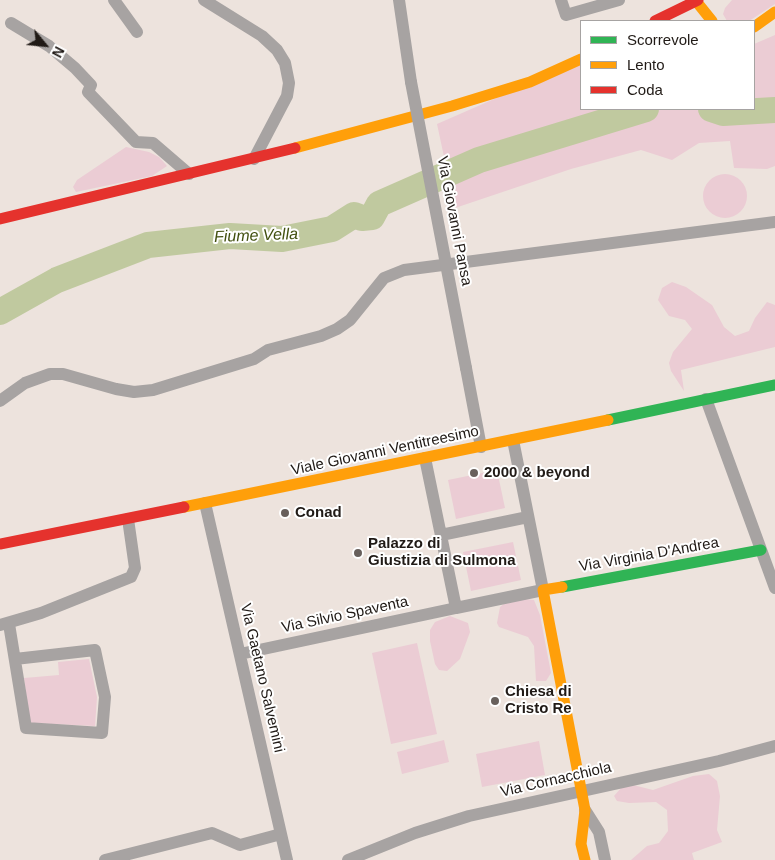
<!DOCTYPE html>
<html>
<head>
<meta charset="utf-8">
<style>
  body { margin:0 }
  #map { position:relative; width:775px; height:860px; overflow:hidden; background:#ede3dd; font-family:Helvetica,sans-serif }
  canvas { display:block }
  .legend { position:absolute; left:580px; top:20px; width:175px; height:90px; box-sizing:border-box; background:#fff; border:1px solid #a6a3a2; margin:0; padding:6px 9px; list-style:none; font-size:15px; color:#201a16 }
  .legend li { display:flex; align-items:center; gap:10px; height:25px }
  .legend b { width:25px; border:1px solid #a6a3a2 }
  .north { position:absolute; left:20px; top:20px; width:50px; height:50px; -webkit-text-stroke:4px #fff; paint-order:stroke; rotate:118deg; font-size:14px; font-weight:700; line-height:20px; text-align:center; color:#201a16 }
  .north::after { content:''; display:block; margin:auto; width:18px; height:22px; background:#201a16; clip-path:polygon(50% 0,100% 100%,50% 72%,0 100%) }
</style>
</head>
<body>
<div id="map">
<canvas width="775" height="860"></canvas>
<ul class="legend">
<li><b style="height:6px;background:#30b455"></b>Scorrevole</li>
<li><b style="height:6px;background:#ff9f0a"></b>Lento</li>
<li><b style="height:6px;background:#e5322d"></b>Coda</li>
</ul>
<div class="north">N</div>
</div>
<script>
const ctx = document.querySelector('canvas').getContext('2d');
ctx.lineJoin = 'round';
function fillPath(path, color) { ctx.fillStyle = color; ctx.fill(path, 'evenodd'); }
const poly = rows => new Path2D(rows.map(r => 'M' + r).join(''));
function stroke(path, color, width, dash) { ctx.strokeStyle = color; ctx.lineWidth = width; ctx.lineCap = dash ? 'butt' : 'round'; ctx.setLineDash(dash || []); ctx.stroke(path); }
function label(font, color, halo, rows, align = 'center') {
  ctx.font = font + ' Helvetica,sans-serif'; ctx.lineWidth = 4; ctx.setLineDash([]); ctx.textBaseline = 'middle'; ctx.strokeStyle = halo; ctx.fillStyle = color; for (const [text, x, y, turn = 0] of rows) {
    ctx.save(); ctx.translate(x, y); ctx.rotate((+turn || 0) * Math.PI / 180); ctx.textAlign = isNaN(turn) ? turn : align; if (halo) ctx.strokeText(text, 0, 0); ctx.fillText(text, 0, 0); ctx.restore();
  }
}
const green = poly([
  [732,0,775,0,775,4,749,21,727,21,723,14,725,8],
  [775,35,775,166,767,169,734,168,730,141,699,143,672,160,641,150,571,169,455,208,437,124,581,61,581,109,754,109,754,44],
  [126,147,149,152,159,157,167,166,152,176,76,192,73,187,77,180],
  '703 196a22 22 0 1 1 44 0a22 22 0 1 1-44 0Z',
  [672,282,686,287,712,305,724,327,735,336,749,331,755,318,767,302,775,305,775,347,681,370,684,391,671,371,669,363,673,352,692,329,685,320,669,316,658,300,662,288],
  [497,470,505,508,456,519,448,480],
  [513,542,521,580,471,591,463,552],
  [525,599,534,600,540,615,551,673,546,681,536,681,534,646,528,637,499,627,497,623,500,607,506,602],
  [450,616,468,623,470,632,460,659,447,671,439,670,435,664,430,641,430,630,435,622],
  [417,643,437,734,391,744,372,653],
  [89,659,97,697,95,726,30,723,24,678,59,675,58,662],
  [444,740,449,762,402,774,397,752],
  [539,741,545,775,482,787,476,754],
  [709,774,717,781,720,796,717,830,722,842,692,853,694,860,631,860,647,846,659,843,668,831,667,810,656,802,629,803,617,801,614,796,621,788,633,785,653,790,693,776]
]);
const river = poly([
  [711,109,723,113,775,110],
  [0,312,57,280,148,245,230,236,282,239,332,229,354,215,362,218,372,217,379,204,479,160,646,109]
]);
const street = poly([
  [114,0,137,32],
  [204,0,262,36,277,50,285,63,289,83,287,96,254,159],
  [399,0,411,82],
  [561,0,566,15,619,0],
  [11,23,49,46,75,68,91,85,88,92,136,142,153,143,189,174],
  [466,368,481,447],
  [706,399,775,588],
  [0,401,25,383,50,374,63,374,116,389,134,392,153,390,254,359,268,350,321,336,337,329,350,320,384,278,404,270,775,222],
  [425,458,456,608,543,590,513,440],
  [205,503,287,860],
  [441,535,528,517],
  [9,624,26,728,102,733,105,697,95,650,15,659],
  [0,625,41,613,131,577,135,568,128,519],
  [240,654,456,608],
  [585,810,599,832,605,860],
  [105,860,212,833,240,845,281,834],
  [348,860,415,833,469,816,719,761,775,746]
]);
const fast = poly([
  [608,420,775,385],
  [562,587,761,550]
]);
const slow = poly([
  [696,1,712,21],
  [754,27,775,12],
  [295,148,452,106,530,82,581,59],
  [184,507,608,420],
  [562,587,543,590,585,810,581,844,585,860]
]);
const jam = poly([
  [655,21,698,0],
  [0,219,295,148],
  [0,544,184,507]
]);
const streetBridge = poly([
  [411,82,466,368]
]);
const markers = [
  [474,473,5,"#68605c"],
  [285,513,5,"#68605c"],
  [358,553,5,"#68605c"],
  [495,701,5,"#68605c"]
];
const streetNames = [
  ["Via Giovanni Pansa",454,221,79],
  ["Viale Giovanni Ventitreesimo",385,451,-12],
  ["Via Virginia D'Andrea",649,555,-10],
  ["Via Silvio Spaventa",345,615,-12],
  ["Via Gaetano Salvemini",262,678,77],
  ["Via Cornacchiola",556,780,-13]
];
const poiNames = [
  ["2000 & beyond",484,473],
  ["Conad",295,513],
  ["Palazzo di",368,544],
  ["Giustizia di Sulmona",368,561],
  ["Chiesa di",505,692],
  ["Cristo Re",505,709]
];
const waterNames = [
  ["Fiume Vella",256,236,-2]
];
fillPath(green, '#ebccd4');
stroke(river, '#c0c99f', 26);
stroke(street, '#a7a3a2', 12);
stroke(fast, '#30b455', 11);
stroke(slow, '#ff9f0a', 11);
stroke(jam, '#e5322d', 11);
stroke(streetBridge, '#a7a3a2', 12);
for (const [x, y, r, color] of markers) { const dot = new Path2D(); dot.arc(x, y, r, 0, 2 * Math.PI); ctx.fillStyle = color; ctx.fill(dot); stroke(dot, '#fff', 2); }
label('15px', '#201a16', '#fff', streetNames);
label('bold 15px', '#201a16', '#fff', poiNames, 'left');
label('italic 16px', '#414f0e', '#fff', waterNames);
</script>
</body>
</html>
